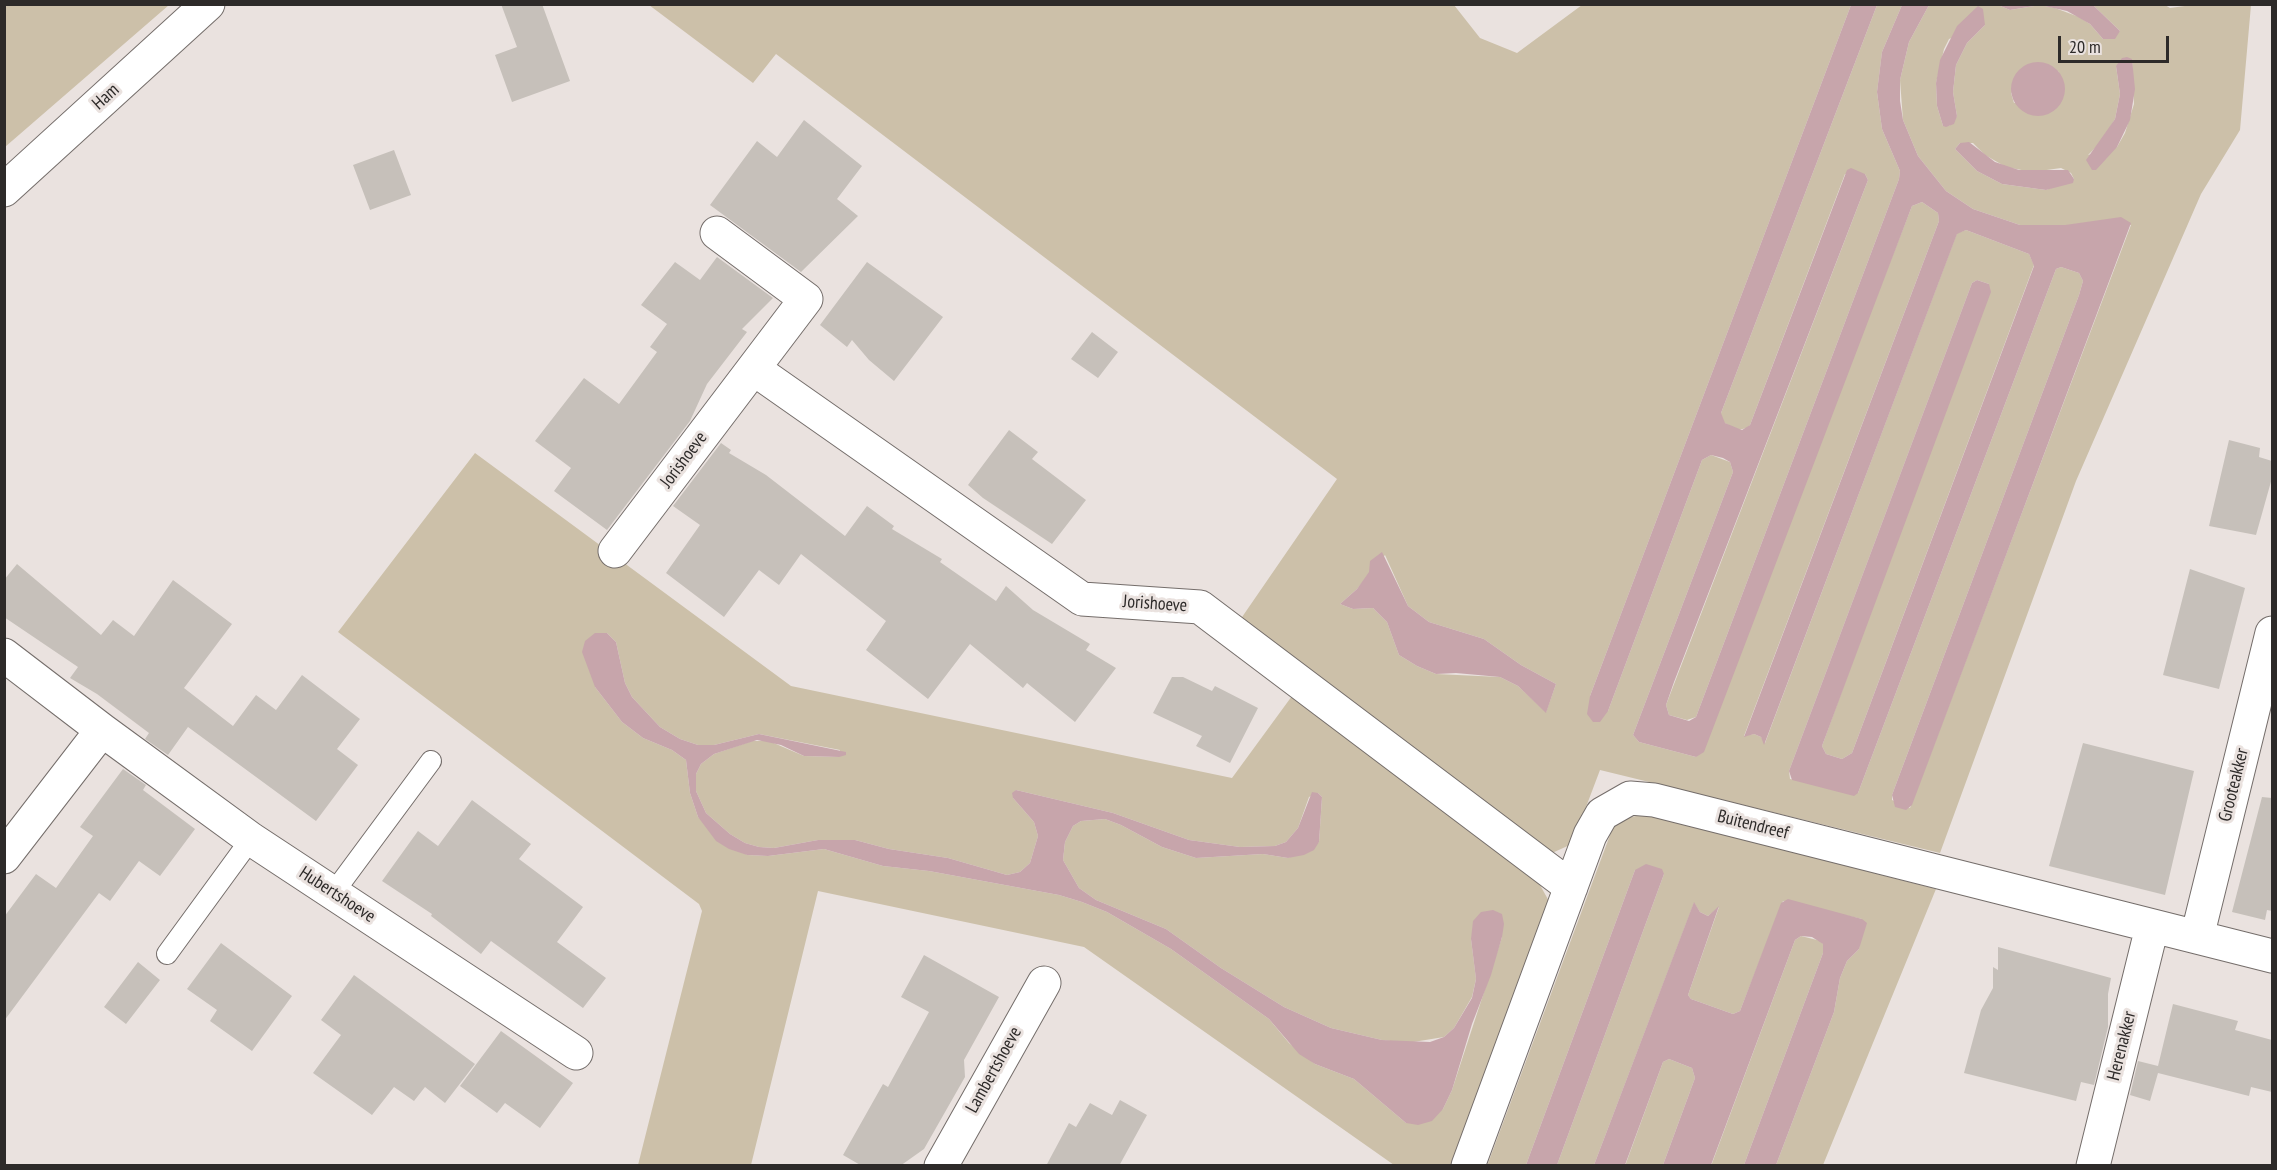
<!DOCTYPE html>
<html>
<head>
<meta charset="utf-8">
<style>
  body { margin:0 }
  #map { position:relative; width:2277px; height:1170px; overflow:hidden; background:#eae2df; font-family:"PT Sans Narrow",sans-serif }
  canvas { display:block }
  .frame { position:absolute; inset:0; border:6px solid #2d2a29; pointer-events:none }
  .scale { position:absolute; left:2058px; top:36px; width:111px; height:27px; box-sizing:border-box; border:3px solid #2d2a29; border-top:0; padding-left:8px; font-size:18px; line-height:21px; white-space:nowrap; color:#2d2a29; -webkit-text-stroke:4px #eae2df; paint-order:stroke }
</style>
</head>
<body>
<div id="map">
<canvas width="2277" height="1170"></canvas>
<div class="frame"></div>
<div class="scale">20 m</div>
</div>
<script>
const ctx = document.querySelector('canvas').getContext('2d');
ctx.lineJoin = 'round';
function fillPath(path, color) { ctx.fillStyle = color; ctx.fill(path, 'evenodd'); }
const poly = rows => new Path2D(rows.map(r => 'M' + r).join(''));
function stroke(path, color, width, dash) { ctx.strokeStyle = color; ctx.lineWidth = width; ctx.lineCap = dash ? 'butt' : 'round'; ctx.setLineDash(dash || []); ctx.stroke(path); }
function label(font, color, halo, rows, align = 'center') {
  ctx.font = font + ' "PT Sans Narrow",sans-serif'; ctx.lineWidth = 6; ctx.setLineDash([]); ctx.textBaseline = 'middle'; ctx.strokeStyle = halo; ctx.fillStyle = color; for (const [text, x, y, turn = 0] of rows) {
    ctx.save(); ctx.translate(x, y); ctx.rotate((+turn || 0) * Math.PI / 180); ctx.textAlign = isNaN(turn) ? turn : align; if (halo) ctx.strokeText(text, 0, 0); ctx.fillText(text, 0, 0); ctx.restore();
  }
}
const green = poly([
  [5,4,169,4,169,5,5,147],
  [649,5,1454,5,1480,38,1517,53,1582,5,1851,5,1590,696,1608,711,1702,460,1711,455,1730,462,1733,472,1633,735,1639,742,1696,757,1912,206,1922,202,1938,213,1939,221,1744,736,1754,734,1761,737,1765,743,1957,233,1966,230,2029,254,2034,265,1852,753,1842,759,1826,754,1822,746,1989,284,1977,280,1972,283,1789,771,1790,779,1858,793,2056,269,2061,267,2079,273,2083,281,2079,295,1892,795,1892,800,1910,808,2131,225,2020,225,1973,209,1946,191,1918,156,1903,120,1900,80,1909,42,1929,5,1998,5,2010,10,2040,5,2055,8,2079,17,2090,24,2103,39,2120,31,2093,5,2165,5,2170,8,2192,5,2251,5,2240,130,2201,194,2076,481,1940,853,1600,770,1572,844,1552,853,1240,620,1337,479,776,54,753,83],
  [1985,25,1967,43,1956,65,1953,92,1957,116,1949,126,1943,126,1937,106,1936,83,1944,49,1949,39],
  [2132,60,2134,104,2125,133,2117,147,2088,155,2101,142,2115,119,2120,94,2116,66],
  [2058,71,2064,90,2014,103,2011,93],
  [1960,143,1973,143,1985,155,2006,167,2032,172,2061,168,2071,173,2074,179,2046,190,2002,184,1977,171,1955,149],
  [1385,555,1408,606,1429,622,1484,639,1521,665,1556,684,1546,712,1518,686,1500,677,1436,674,1417,666,1399,655,1387,622,1373,608,1353,609,1340,604,1357,589],
  [1877,5,1902,5,1882,52,1877,92,1882,129,1900,171,1899,179,1696,717,1687,720,1669,715,1666,705,1868,180,1865,174,1845,174,1750,425,1747,428,1738,430,1721,421,1721,413],
  [475,453,791,686,1232,778,1292,696,1535,876,1550,903,1453,1165,1394,1165,1084,947,818,891,751,1165,638,1165,702,911,699,904,338,632],
  [595,633,607,633,616,642,625,683,632,697,660,727,680,739,698,745,714,745,759,734,840,750,839,757,804,756,769,741,752,741,714,754,701,764,696,774,696,791,706,813,730,834,745,843,759,847,774,848,818,840,855,840,889,849,948,858,1007,875,1020,872,1030,863,1038,836,1034,822,1013,798,1016,790,1113,813,1189,840,1240,847,1275,846,1286,842,1298,828,1309,797,1318,793,1322,797,1319,842,1288,858,1263,854,1196,858,1162,847,1121,825,1105,819,1081,821,1073,826,1065,842,1063,860,1079,888,1096,900,1166,929,1221,968,1284,1007,1331,1028,1382,1040,1407,1043,1444,1037,1454,1028,1472,997,1476,979,1471,939,1502,937,1452,1090,1443,1109,1406,1123,1354,1079,1315,1064,1289,1043,1269,1019,1171,949,1107,912,1082,902,1059,895,929,871,883,866,824,849,768,856,747,855,698,817,690,793,686,760,672,750,643,738,622,722,595,687],
  [1644,814,1936,889,1823,1165,1776,1165,1834,1012,1840,978,1847,961,1859,949,1862,919,1783,901,1740,1011,1733,1014,1691,999,1688,995,1719,907,1708,916,1700,912,1694,903,1594,1165,1557,1165,1664,874,1635,870,1526,1165,1487,1166,1613,827,1620,820],
  [1801,936,1821,941,1825,947,1823,953,1744,1165,1711,1166,1795,940],
  [1669,1059,1692,1068,1695,1078,1663,1165,1625,1166,1663,1062]
]);
const water = poly([
  [1851,5,1877,5,1721,413,1725,423,1742,430,1750,425,1847,170,1851,168,1865,174,1868,180,1674,682,1666,705,1669,715,1689,721,1696,717,1899,179,1900,171,1882,129,1877,92,1882,52,1902,5,1929,5,1909,42,1900,80,1900,101,1903,120,1918,156,1946,191,1973,209,2020,225,2065,225,2121,217,2131,223,1912,805,1906,810,1895,807,1892,795,2079,295,2083,281,2079,273,2061,267,2056,269,1858,793,1854,796,1792,780,1789,771,1972,283,1977,280,1989,284,1991,292,1822,746,1826,754,1842,759,1852,753,2034,266,2029,254,1966,230,1957,234,1764,745,1761,737,1754,734,1744,737,1939,221,1938,213,1922,202,1912,206,1704,752,1696,757,1639,742,1633,735,1733,472,1730,462,1723,458,1711,455,1702,460,1608,711,1600,722,1593,722,1587,714,1590,696],
  [1998,5,2093,5,2120,31,2115,39,2103,39,2090,24,2067,11,2040,5,2010,10],
  [1978,6,1983,9,1985,25,1967,43,1956,65,1953,92,1957,116,1954,124,1946,127,1943,126,1937,106,1936,83,1940,60,1957,26],
  [2127,57,2132,59,2135,89,2130,120,2117,147,2096,170,2092,170,2086,160,2115,119,2120,94,2116,66,2122,58],
  '2011 89a27 27 0 1 1 54 0a27 27 0 1 1-54 0Z',
  [1969,142,1995,162,2019,170,2068,170,2074,179,2073,183,2046,190,2002,184,1977,171,1955,149,1960,143],
  [1382,552,1408,606,1429,622,1484,639,1521,665,1556,684,1546,713,1518,686,1500,677,1456,673,1436,674,1417,666,1399,655,1387,622,1373,608,1353,609,1340,604,1357,589,1369,572,1370,561],
  [595,633,607,633,616,642,625,683,632,697,660,727,680,739,698,745,714,745,759,734,846,752,846,755,839,757,804,756,781,745,757,740,714,754,701,764,696,774,696,791,706,813,730,834,745,843,759,847,774,848,818,840,855,840,889,849,948,858,1007,875,1020,872,1030,863,1038,836,1034,822,1013,798,1012,793,1016,790,1113,813,1189,840,1240,847,1275,846,1286,842,1298,828,1312,792,1318,793,1322,797,1319,842,1314,850,1304,855,1288,858,1263,854,1196,858,1162,847,1121,825,1105,819,1081,821,1073,826,1065,842,1063,860,1079,888,1096,900,1166,929,1221,968,1284,1007,1331,1028,1382,1040,1430,1042,1444,1037,1454,1028,1472,998,1476,979,1471,939,1473,921,1481,912,1493,910,1502,914,1504,924,1502,937,1491,975,1472,1024,1452,1090,1443,1109,1432,1121,1418,1125,1406,1123,1354,1079,1315,1064,1299,1054,1269,1019,1171,949,1107,912,1082,902,1059,895,929,871,883,866,824,849,768,856,747,855,729,849,716,841,698,817,690,793,686,760,672,750,643,738,622,722,595,687,582,652,585,641],
  [1646,864,1662,869,1664,874,1557,1165,1526,1165,1635,870],
  [1788,899,1862,919,1867,923,1859,949,1847,961,1840,978,1834,1012,1776,1165,1744,1165,1823,953,1823,944,1812,937,1801,936,1795,940,1711,1165,1663,1165,1695,1078,1692,1068,1669,1059,1663,1062,1625,1165,1594,1165,1694,902,1700,912,1708,916,1719,906,1688,995,1691,999,1733,1014,1740,1011,1781,903]
]);
const building = poly([
  [501,4,542,4,570,81,512,102,495,55,517,47],
  [804,120,862,166,837,199,858,216,801,272,710,205,757,141,777,157],
  [394,150,411,195,370,210,353,165],
  [717,257,773,298,742,329,747,332,707,384,690,421,607,530,554,491,571,468,535,441,584,378,619,404,657,352,650,347,667,324,641,305,675,262,700,280],
  [867,262,943,317,894,381,869,360,852,340,847,347,820,325],
  [1092,332,1118,352,1098,378,1071,359],
  [1009,430,1038,452,1032,459,1086,500,1052,544,983,498,968,485],
  [2229,440,2260,448,2259,457,2272,461,2272,478,2256,535,2209,526],
  [721,443,731,450,729,453,766,475,845,536,867,506,894,526,892,529,942,559,940,562,996,601,1006,586,1033,610,1090,644,1086,650,1116,668,1075,722,1027,683,1023,688,970,644,928,699,866,650,886,621,801,554,779,585,759,570,724,617,666,573,700,525,673,506],
  [17,564,101,635,113,620,134,636,173,580,232,624,184,688,233,726,256,695,276,710,302,675,360,719,337,749,358,765,316,821,188,727,168,755,145,739,149,733,97,694,70,678,78,667,4,617,4,580],
  [2190,569,2245,588,2219,689,2163,675],
  [1172,677,1183,677,1212,691,1215,686,1258,708,1230,763,1196,746,1202,736,1153,713],
  [2083,743,2194,771,2165,895,2049,866],
  [123,769,146,785,143,790,195,829,160,876,139,861,110,901,99,893,4,1021,4,917,36,874,56,888,93,836,80,827],
  [2262,797,2272,798,2272,911,2267,910,2265,920,2232,912],
  [472,800,531,844,519,859,583,907,557,942,606,978,583,1008,491,941,481,954,431,916,432,914,382,881,418,831,438,846],
  [221,943,292,996,252,1051,210,1021,217,1010,187,989],
  [1998,947,2111,978,2108,994,2108,1027,2094,1085,2081,1082,2076,1101,1964,1073,1981,1010,1993,988,1993,967,1998,970],
  [924,955,999,997,964,1060,965,1077,924,1149,900,1166,862,1166,843,1155,883,1084,888,1087,929,1012,901,997],
  [138,962,160,980,126,1024,104,1007],
  [354,975,475,1064,445,1103,425,1087,414,1101,394,1087,372,1115,313,1073,341,1035,321,1020],
  [2173,1004,2238,1021,2235,1030,2272,1040,2272,1092,2251,1087,2249,1096,2158,1073,2150,1101,2130,1095,2138,1061,2158,1066],
  [501,1031,573,1083,540,1128,505,1103,497,1113,460,1086],
  [1120,1100,1147,1115,1119,1166,1046,1166,1069,1123,1076,1127,1090,1103,1112,1115]
]);
const service = poly([
  [334,892,431,761],
  [167,954,251,839]
]);
const minor = poly([
  [4,190,208,4],
  [754,369,1082,599,1200,607,1571,887],
  [615,551,806,299,717,233],
  [4,655,102,730,251,839,576,1053],
  [4,857,102,730],
  [2197,937,2272,633],
  [941,1166,1044,983],
  [1468,1166,1590,835,1602,814,1630,798,1654,800,2272,956],
  [2093,1166,2152,927]
]);
const streetNames = [
  ["Ham",106,97,-42],
  ["Jorishoeve",684,460,-53],
  ["Jorishoeve",1155,604,4],
  ["Grooteakker",2234,785,-76],
  ["Buitendreef",1753,825,14],
  ["Hubertshoeve",337,895,33],
  ["Herenakker",2122,1046,-76],
  ["Lambertshoeve",994,1070,-61]
];
fillPath(green, '#ccc0a9');
fillPath(water, '#c7a5ab');
fillPath(building, '#c6c0ba');
stroke(service, '#746d6a', 22);
stroke(minor, '#746d6a', 35);
stroke(service, '#fff', 20);
stroke(minor, '#fff', 33);
label('18px', '#2d2a29', '#eae2df', streetNames);
</script>
</body>
</html>
